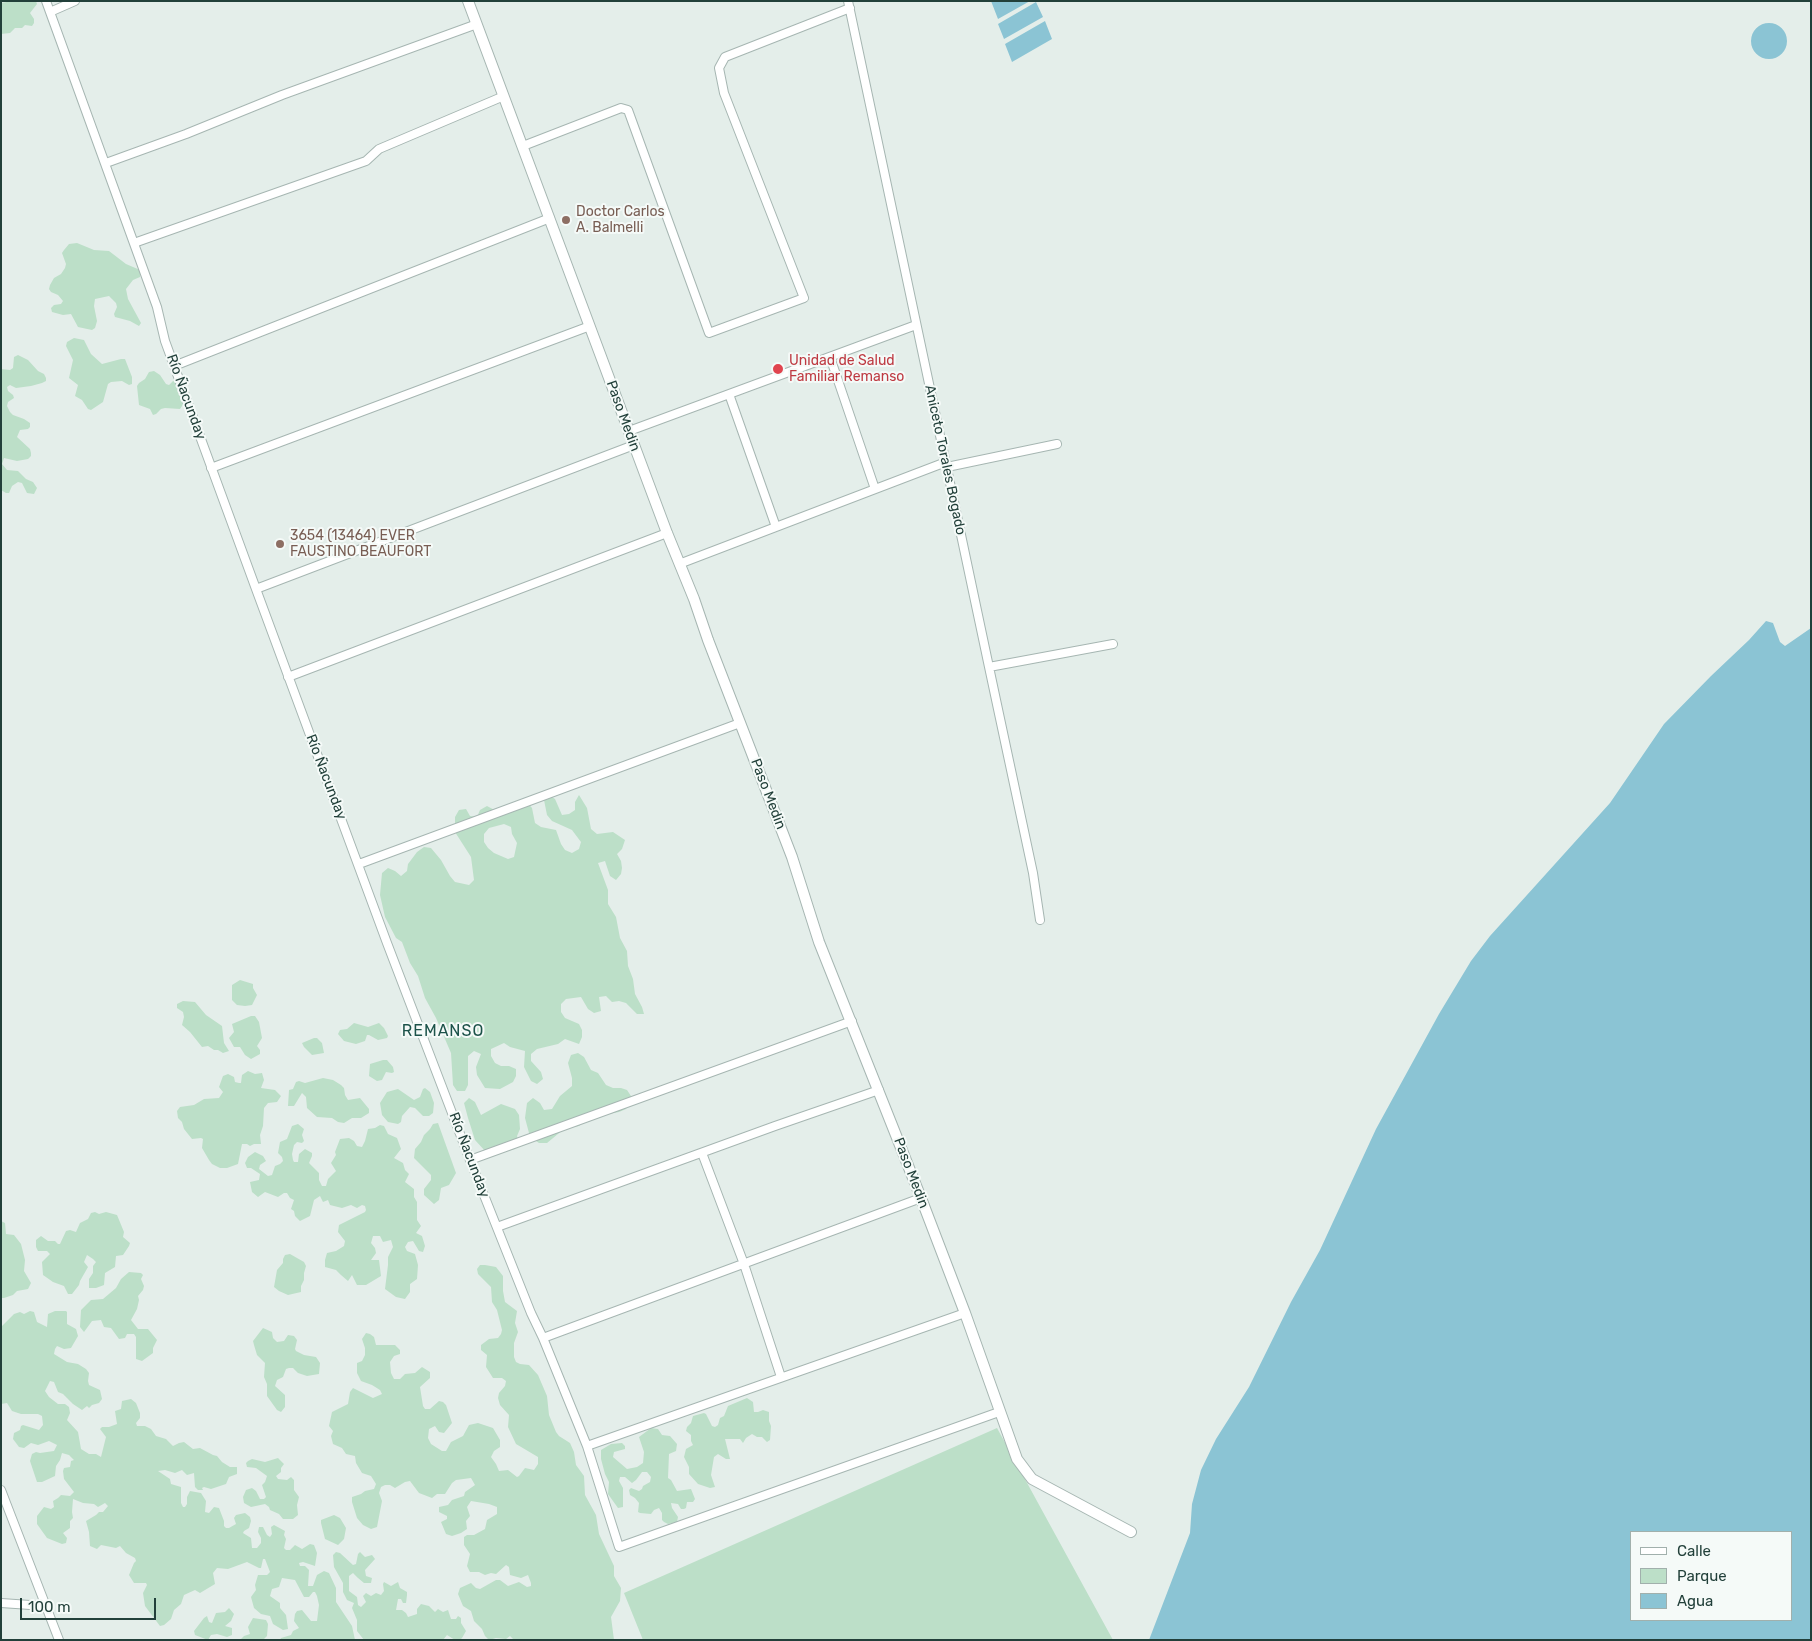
<!DOCTYPE html>
<html>
<head>
<meta charset="utf-8">
<style>
  body { margin:0 }
  #map { position:relative; width:1812px; height:1641px; overflow:hidden; background:#e4eeea; font-family:Rubik,sans-serif }
  canvas { display:block }
  .frame { position:absolute; inset:0; border:2px solid #22403a; pointer-events:none }
  .legend { position:absolute; left:1630px; top:1531px; width:162px; height:90px; box-sizing:border-box; background:#f5faf8; border:1px solid #a1b0ac; margin:0; padding:6px 9px; list-style:none; font-size:15px; color:#22403a }
  .legend li { display:flex; align-items:center; gap:10px; height:25px }
  .legend b { width:25px; border:1px solid #a1b0ac }
  .scale { position:absolute; left:20px; top:1598px; width:136px; height:22px; box-sizing:border-box; border:2px solid #22403a; border-top:0; padding-left:6px; font-size:15px; line-height:18px; white-space:nowrap; color:#22403a; -webkit-text-stroke:4px #f5faf8; paint-order:stroke }
</style>
</head>
<body>
<div id="map">
<canvas width="1812" height="1641"></canvas>
<div class="frame"></div>
<ul class="legend">
<li><b style="height:6px;background:#fff"></b>Calle</li>
<li><b style="height:14px;background:#bcdfc8"></b>Parque</li>
<li><b style="height:14px;background:#8bc4d4"></b>Agua</li>
</ul>
<div class="scale">100 m</div>
</div>
<script>
const ctx = document.querySelector('canvas').getContext('2d');
ctx.lineJoin = 'round';
function fillPath(path, color) { ctx.fillStyle = color; ctx.fill(path, 'evenodd'); }
const poly = rows => new Path2D(rows.map(r => 'M' + r).join(''));
function stroke(path, color, width, dash) { ctx.strokeStyle = color; ctx.lineWidth = width; ctx.lineCap = dash ? 'butt' : 'round'; ctx.setLineDash(dash || []); ctx.stroke(path); }
function label(font, color, halo, rows, align = 'center') {
  ctx.font = font + ' Rubik,sans-serif'; ctx.lineWidth = 4; ctx.setLineDash([]); ctx.textBaseline = 'middle'; ctx.strokeStyle = halo; ctx.fillStyle = color; for (const [text, x, y, turn = 0] of rows) {
    ctx.save(); ctx.translate(x, y); ctx.rotate((+turn || 0) * Math.PI / 180); ctx.textAlign = isNaN(turn) ? turn : align; if (halo) ctx.strokeText(text, 0, 0); ctx.fillText(text, 0, 0); ctx.restore();
  }
}
const green = poly([
  [12,1,36,1,37,4,30,13,34,19,34,23,32,26,25,25,22,28,15,28,10,33,1,34,1,3],
  [77,243,94,250,109,251,126,264,140,270,140,277,133,280,126,289,128,299,141,323,139,326,130,321,115,317,114,314,117,307,116,303,109,296,95,299,94,306,97,321,95,328,92,330,78,327,71,314,63,315,52,312,51,308,54,305,61,304,63,301,58,295,51,292,49,289,50,285,54,278,61,274,65,268,66,264,62,253,64,250,69,244],
  [74,338,84,340,91,354,102,364,121,359,125,359,132,377,132,384,129,385,122,381,111,382,108,384,103,402,91,410,88,409,82,400,75,396,78,385,69,378,73,360,66,346,67,342],
  [18,355,28,360,38,371,44,374,46,378,46,381,42,383,31,386,16,388,10,385,7,387,8,391,13,395,14,398,8,402,7,406,10,412,13,415,24,419,30,423,30,427,28,429,20,430,17,437,30,449,31,453,31,456,28,459,17,461,4,458,2,464,7,470,18,471,26,479,33,482,37,488,34,494,27,493,22,483,18,482,12,486,9,493,6,493,1,490,1,369,10,370,13,368,14,357],
  [154,371,160,375,166,384,169,385,175,379,178,380,186,400,180,409,165,408,161,409,156,414,153,415,150,409,139,405,137,386,139,383,145,379,149,372],
  [549,795,555,799,562,815,569,814,575,810,575,802,579,795,587,808,591,829,597,834,613,832,625,840,622,849,617,854,621,861,622,868,621,874,616,880,610,876,605,861,598,863,608,890,608,904,616,917,620,938,627,951,628,966,633,979,635,994,642,1007,644,1014,637,1014,626,1003,619,1001,612,1002,606,996,599,997,601,1011,594,1013,588,1009,581,997,566,999,561,1004,561,1012,565,1018,579,1024,582,1030,582,1037,579,1044,565,1039,558,1044,537,1049,531,1054,531,1061,541,1072,543,1079,537,1084,531,1081,524,1067,525,1051,510,1047,504,1043,491,1049,491,1056,495,1063,501,1066,509,1066,516,1069,516,1076,513,1082,500,1089,485,1088,477,1075,476,1067,481,1054,474,1051,468,1056,468,1085,465,1091,457,1091,453,1085,451,1053,436,1018,425,998,418,976,410,963,402,942,396,938,385,917,380,895,382,873,388,868,395,871,401,876,407,871,408,864,417,852,424,847,431,848,441,860,450,876,455,882,469,885,474,880,471,857,455,832,455,817,459,810,466,809,470,816,477,817,480,810,487,806,500,813,527,802,532,808,535,823,541,827,556,830,561,844,565,850,572,853,579,849,581,842,572,830,552,821,547,815,544,800],
  [504,824,511,827,512,834,517,843,514,857,508,859,494,853,488,848,484,842,484,834,489,828],
  [240,980,253,984,253,988,257,995,252,1005,245,1006,237,1005,232,1000,232,985],
  [183,1001,195,1002,206,1015,222,1026,224,1043,229,1051,223,1053,218,1050,214,1050,208,1046,202,1047,190,1032,182,1025,184,1017,183,1012,177,1008,177,1004],
  [251,1016,255,1016,259,1022,262,1038,257,1046,260,1050,260,1054,251,1059,245,1055,240,1047,234,1047,229,1038,234,1032,232,1024],
  [354,1023,368,1027,379,1023,384,1028,388,1036,387,1038,378,1040,369,1035,367,1035,365,1041,356,1044,344,1041,338,1034,340,1030,347,1029],
  [314,1038,317,1038,322,1043,324,1053,312,1055,304,1047,302,1043],
  [578,1053,584,1057,591,1070,598,1073,606,1085,613,1088,621,1088,627,1090,631,1096,630,1103,626,1109,619,1112,598,1116,585,1121,579,1126,564,1129,547,1143,539,1143,533,1139,529,1133,525,1118,527,1103,533,1098,540,1103,544,1110,552,1109,560,1096,572,1086,572,1078,568,1063,571,1055],
  [383,1060,387,1060,393,1067,394,1072,392,1073,386,1072,382,1080,377,1081,369,1076,370,1064],
  [248,1071,255,1074,262,1073,264,1080,261,1088,275,1090,281,1096,277,1102,268,1103,264,1108,263,1126,260,1135,261,1144,254,1144,250,1146,247,1144,242,1144,238,1164,227,1168,220,1168,212,1164,209,1160,202,1148,203,1139,201,1138,192,1139,184,1129,182,1122,178,1118,177,1111,180,1107,194,1105,204,1099,219,1098,223,1092,219,1087,223,1076,228,1074,234,1077,235,1082,239,1083,241,1083,242,1075],
  [323,1078,333,1080,341,1085,344,1088,345,1095,348,1100,360,1098,369,1109,369,1113,361,1118,352,1118,344,1123,338,1122,332,1118,317,1117,307,1108,306,1097,302,1093,294,1106,288,1106,289,1090,293,1089,296,1082,299,1081,305,1083],
  [425,1088,430,1092,434,1103,433,1113,429,1116,423,1116,415,1108,410,1107,402,1116,401,1122,398,1124,388,1122,382,1115,380,1103,387,1092,398,1089,414,1100,420,1097,423,1089],
  [469,1098,475,1102,481,1115,501,1104,515,1109,519,1115,520,1129,517,1136,519,1143,515,1149,500,1153,486,1152,475,1140,468,1118,464,1103],
  [438,1123,456,1173,449,1185,441,1188,439,1200,434,1204,424,1195,424,1189,431,1180,431,1175,414,1158,415,1149,421,1142,424,1135,430,1129,433,1124],
  [298,1124,304,1129,302,1135,304,1141,302,1143,297,1142,294,1145,292,1154,293,1160,294,1162,298,1162,299,1154,305,1149,312,1153,312,1156,309,1163,319,1173,319,1180,322,1186,326,1186,328,1179,336,1171,331,1163,336,1155,335,1152,340,1139,349,1138,354,1141,357,1146,362,1147,365,1141,368,1129,375,1128,380,1125,384,1126,388,1134,397,1138,401,1149,394,1158,403,1163,405,1170,409,1174,405,1182,414,1189,414,1197,417,1202,417,1220,421,1226,416,1233,422,1236,425,1246,423,1252,419,1251,413,1241,408,1242,405,1247,407,1251,415,1254,418,1265,417,1279,410,1284,410,1292,405,1299,396,1297,385,1289,388,1265,388,1257,393,1247,391,1240,383,1242,380,1236,373,1236,371,1243,375,1248,376,1253,371,1260,379,1260,381,1276,366,1285,357,1285,352,1275,348,1281,341,1275,336,1270,325,1267,325,1260,327,1253,336,1251,344,1246,345,1241,338,1232,339,1225,365,1212,366,1210,365,1206,362,1205,357,1208,351,1205,342,1208,330,1205,328,1200,323,1202,320,1196,314,1200,310,1216,300,1221,295,1216,294,1211,291,1209,294,1200,290,1198,287,1193,284,1193,278,1197,265,1192,258,1197,252,1192,250,1182,259,1180,260,1174,251,1168,247,1168,245,1163,248,1157,255,1152,263,1156,266,1161,260,1165,259,1169,268,1176,272,1175,275,1166,280,1164,283,1161,282,1157,278,1153,280,1142,287,1139,292,1126],
  [95,1212,99,1214,106,1212,117,1215,124,1232,123,1237,130,1243,129,1246,123,1255,116,1256,115,1267,105,1273,104,1285,96,1288,89,1288,89,1279,93,1273,93,1266,96,1262,93,1259,87,1255,84,1262,88,1267,80,1281,79,1285,72,1294,68,1294,64,1286,53,1282,43,1275,42,1262,50,1254,47,1251,38,1251,36,1247,36,1240,41,1236,48,1241,55,1241,58,1244,60,1244,66,1231,70,1230,76,1232,80,1223,88,1219,91,1213],
  [1,1221,5,1223,6,1234,14,1235,21,1244,25,1260,24,1271,31,1283,28,1289,17,1291,13,1295,4,1298,1,1298],
  [290,1254,304,1262,306,1266,304,1273,304,1280,301,1286,301,1292,288,1295,279,1291,274,1287,277,1270,283,1263,283,1259,285,1255],
  [480,1265,485,1265,496,1267,503,1276,503,1291,505,1302,517,1311,515,1323,518,1332,514,1343,514,1357,516,1362,520,1364,529,1365,538,1375,547,1396,549,1415,556,1432,559,1436,570,1443,574,1452,576,1465,584,1476,585,1495,596,1515,599,1534,614,1566,614,1576,621,1588,620,1601,611,1617,614,1640,514,1640,510,1636,506,1639,496,1638,489,1640,485,1636,482,1629,474,1621,471,1611,463,1606,458,1594,460,1588,471,1583,476,1588,480,1589,496,1580,500,1580,508,1586,519,1582,527,1587,531,1586,531,1583,528,1575,521,1578,510,1575,509,1567,506,1565,496,1574,491,1573,485,1575,479,1572,470,1572,467,1566,470,1554,464,1545,464,1537,467,1535,474,1535,485,1529,487,1520,497,1514,497,1507,489,1504,471,1501,467,1507,470,1516,466,1521,467,1529,461,1533,452,1536,446,1534,441,1522,447,1519,447,1516,439,1512,439,1507,448,1505,452,1500,464,1496,465,1492,475,1485,471,1478,456,1480,452,1483,445,1494,437,1494,432,1498,419,1493,410,1481,405,1482,395,1488,390,1485,385,1485,381,1487,379,1493,382,1501,377,1527,371,1529,363,1525,357,1518,352,1502,352,1497,361,1494,365,1491,374,1489,376,1484,371,1476,362,1473,356,1463,355,1456,346,1454,342,1448,333,1444,331,1436,333,1431,329,1426,332,1412,348,1404,350,1392,353,1388,373,1398,382,1394,380,1390,372,1385,361,1381,357,1373,357,1363,362,1361,365,1355,365,1348,362,1339,366,1333,370,1334,374,1337,376,1345,395,1345,400,1350,400,1354,394,1356,390,1362,391,1373,394,1379,400,1379,405,1374,415,1373,422,1367,430,1372,430,1378,420,1387,423,1406,425,1409,430,1409,439,1401,443,1402,446,1405,452,1423,444,1433,439,1432,435,1426,429,1429,428,1438,431,1444,442,1451,446,1451,451,1442,463,1436,469,1425,478,1423,493,1428,500,1440,500,1447,494,1451,491,1457,496,1464,499,1471,508,1470,517,1477,519,1476,525,1468,534,1470,538,1464,538,1457,516,1444,508,1427,509,1415,500,1405,498,1398,499,1393,505,1386,506,1381,502,1378,493,1378,486,1367,487,1355,481,1350,481,1345,489,1339,498,1338,501,1334,502,1330,497,1310,492,1302,491,1287,478,1274,477,1269],
  [129,1272,141,1273,143,1275,141,1279,144,1286,143,1290,138,1296,139,1300,137,1309,131,1320,138,1329,148,1329,157,1340,153,1348,153,1353,142,1361,136,1359,136,1337,134,1334,127,1334,125,1338,119,1339,111,1328,104,1327,101,1320,92,1321,84,1332,80,1327,81,1310,91,1300,103,1299,116,1288,121,1279],
  [30,1311,34,1312,37,1322,47,1327,48,1314,55,1311,66,1311,67,1312,67,1324,76,1329,78,1336,71,1348,64,1349,57,1346,55,1349,54,1354,67,1362,78,1364,86,1369,89,1373,88,1381,89,1385,100,1390,102,1399,99,1403,92,1405,89,1408,87,1406,82,1410,73,1404,63,1394,58,1392,54,1382,50,1381,45,1391,49,1397,58,1404,65,1404,69,1407,70,1413,67,1420,78,1432,81,1449,89,1454,96,1454,101,1457,106,1437,100,1429,102,1427,109,1427,117,1424,115,1411,121,1409,122,1401,131,1399,136,1403,140,1413,140,1418,136,1423,137,1426,145,1426,151,1429,156,1436,166,1439,173,1446,179,1443,184,1442,193,1449,200,1448,213,1455,217,1456,222,1462,230,1467,237,1467,237,1474,229,1477,226,1484,211,1489,204,1487,202,1488,203,1490,198,1490,195,1487,194,1473,187,1475,182,1470,175,1473,165,1470,158,1471,170,1479,171,1484,181,1487,181,1503,183,1507,185,1507,187,1504,187,1497,190,1491,201,1493,206,1501,205,1512,209,1513,214,1507,219,1508,224,1521,224,1526,226,1528,229,1528,236,1524,234,1518,236,1515,245,1513,250,1517,251,1521,249,1528,244,1531,243,1533,251,1538,252,1548,257,1548,261,1543,261,1538,258,1532,259,1527,263,1527,267,1535,270,1537,272,1534,271,1527,274,1525,285,1531,284,1535,286,1539,284,1548,286,1550,290,1550,295,1545,302,1549,310,1544,314,1545,317,1553,315,1566,303,1562,299,1563,300,1566,305,1566,309,1570,308,1586,313,1586,317,1575,324,1571,329,1573,336,1588,336,1602,352,1626,355,1640,280,1640,281,1638,291,1635,293,1631,299,1628,294,1621,295,1614,297,1611,302,1610,311,1621,317,1621,319,1605,317,1596,315,1592,313,1592,309,1597,304,1597,295,1580,282,1578,279,1587,272,1589,270,1596,280,1603,280,1608,286,1615,288,1629,283,1630,273,1624,270,1616,261,1614,254,1608,251,1597,256,1590,255,1585,258,1575,267,1575,270,1572,265,1559,263,1559,261,1568,259,1568,247,1562,228,1569,217,1568,213,1573,215,1584,200,1593,195,1590,184,1595,181,1604,174,1610,171,1619,164,1625,160,1626,145,1606,143,1593,147,1585,146,1583,134,1583,129,1575,134,1563,136,1561,135,1558,126,1553,120,1546,116,1548,101,1545,97,1549,90,1546,89,1532,86,1521,96,1515,99,1512,103,1512,108,1506,105,1503,98,1507,94,1504,83,1503,73,1499,72,1512,73,1518,70,1521,70,1528,63,1533,67,1538,66,1543,62,1544,47,1538,37,1524,37,1516,44,1507,51,1509,54,1507,53,1501,58,1498,61,1495,70,1496,74,1492,64,1479,63,1471,64,1468,70,1467,71,1461,74,1460,69,1455,62,1453,60,1460,56,1466,55,1476,42,1482,37,1482,30,1461,32,1454,36,1452,40,1453,54,1451,57,1445,49,1441,38,1445,31,1443,24,1448,19,1447,13,1439,14,1433,20,1430,21,1426,23,1425,39,1430,43,1425,42,1416,38,1414,21,1414,12,1411,7,1403,1,1404,1,1327,14,1314,20,1312,24,1314],
  [263,1328,272,1332,273,1338,277,1342,284,1341,288,1335,294,1336,297,1340,295,1349,296,1351,304,1355,316,1357,320,1363,319,1374,307,1376,298,1373,293,1368,289,1368,286,1369,283,1377,277,1380,275,1386,285,1395,285,1407,281,1412,277,1410,267,1396,267,1384,264,1377,265,1363,257,1355,254,1345,253,1341],
  [747,1398,753,1402,754,1412,758,1412,763,1410,769,1412,769,1421,771,1426,770,1440,767,1442,762,1437,757,1437,752,1434,746,1438,743,1443,740,1439,725,1439,730,1459,726,1459,718,1454,714,1457,711,1475,715,1487,710,1488,698,1484,689,1474,689,1467,684,1457,686,1449,693,1445,691,1441,691,1435,686,1431,687,1427,691,1423,693,1416,704,1413,706,1414,712,1426,715,1427,718,1425,720,1418,724,1416,728,1406],
  [651,1428,658,1429,662,1435,670,1436,677,1444,676,1451,669,1454,668,1478,671,1480,677,1491,691,1489,695,1499,693,1502,687,1502,686,1508,684,1509,681,1509,678,1504,671,1503,672,1508,678,1517,677,1522,668,1524,664,1522,662,1520,662,1513,659,1508,654,1510,651,1514,640,1513,638,1512,639,1503,635,1498,630,1495,629,1490,631,1488,639,1491,642,1489,643,1486,650,1482,651,1477,647,1472,642,1472,636,1480,632,1483,625,1477,620,1477,619,1481,623,1488,623,1507,618,1508,608,1494,609,1482,605,1474,601,1459,601,1450,611,1444,622,1443,625,1446,625,1449,614,1452,613,1457,627,1469,637,1467,643,1463,644,1452,639,1437],
  [997,1428,1113,1640,643,1640,624,1593],
  [278,1458,284,1464,281,1468,281,1472,276,1476,278,1479,287,1480,291,1477,294,1480,294,1490,299,1497,297,1505,298,1515,293,1519,283,1519,279,1514,270,1510,269,1507,265,1504,251,1507,244,1503,243,1497,246,1490,252,1488,256,1491,260,1499,264,1499,266,1497,262,1485,265,1482,267,1476,256,1468,247,1467,246,1463,248,1461,252,1459,265,1462],
  [334,1515,340,1518,346,1528,344,1539,338,1545,325,1539,321,1523,321,1520],
  [336,1552,340,1553,353,1565,356,1564,358,1554,360,1552,365,1557,372,1555,375,1559,365,1570,366,1576,372,1578,371,1583,364,1583,358,1578,353,1573,349,1576,349,1591,357,1597,358,1605,361,1607,366,1602,363,1596,366,1593,371,1596,376,1593,381,1595,384,1591,383,1584,384,1582,391,1586,398,1582,400,1588,407,1592,407,1595,406,1603,403,1603,401,1599,398,1599,396,1610,402,1610,406,1613,408,1617,417,1614,417,1609,421,1604,429,1606,435,1612,438,1609,443,1612,448,1610,451,1619,456,1619,458,1616,461,1618,461,1623,466,1631,462,1638,460,1640,455,1640,447,1635,443,1640,364,1640,357,1631,357,1620,352,1608,354,1603,347,1600,343,1592,343,1583,334,1567,333,1555],
  [229,1608,234,1614,231,1621,225,1626,232,1628,232,1635,227,1637,217,1634,211,1635,208,1640,195,1635,194,1631,204,1618,207,1616,209,1622,212,1623,216,1613,225,1612],
  [253,1618,266,1620,268,1624,267,1636,263,1640,240,1640,244,1636,250,1634,248,1627]
]);
const water = poly([
  [991,1,1030,1,998,19],
  [1036,2,1043,17,1004,39,998,24],
  [1045,21,1052,39,1012,62,1005,44],
  '1751 41a18 18 0 1 1 36 0a18 18 0 1 1-36 0Z',
  [1766,621,1773,623,1780,642,1785,646,1811,628,1811,1640,1149,1640,1190,1533,1192,1504,1201,1470,1216,1439,1249,1387,1291,1302,1320,1250,1376,1129,1439,1014,1471,961,1490,936,1610,803,1664,724,1711,676,1749,640],
  [1791,1532,1791,1620,1631,1620,1631,1532]
]);
const minor = poly([
  [46,1,157,307,165,341,256,589,387,943,470,1160,531,1313,543,1338,587,1446,619,1547,999,1412],
  [848,1,989,667,1033,873,1040,920],
  [50,12,75,1],
  [523,146,621,108,628,110,709,333,804,298,724,93,719,68,725,57,850,8],
  [106,163,186,134,282,95,477,24],
  [134,243,366,161,379,149,504,96],
  [830,357,875,489],
  [174,366,550,218],
  [729,394,776,527],
  [629,431,916,325],
  [947,467,1057,444],
  [211,468,590,326],
  [679,564,946,462],
  [256,589,634,445],
  [989,667,1113,644],
  [288,677,667,533],
  [359,864,740,723],
  [702,1153,744,1264,781,1377],
  [470,1160,852,1021],
  [497,1227,775,1126,879,1090],
  [543,1338,921,1198],
  [587,1446,965,1313],
  [1,1490,59,1640],
  [1,1603,45,1606]
]);
const tertiary = poly([
  [468,1,667,533,694,599,708,640,792,857,819,942,921,1198,965,1313,1017,1459,1032,1479,1131,1532]
]);
const markers = [
  [566,220,5,"#8d6e63"],
  [778,369,6,"#e0444e"],
  [280,544,5,"#8d6e63"]
];
const educationNames = [
  ["Doctor Carlos",576,212],
  ["A. Balmelli",576,228],
  ["3654 (13464) EVER",290,536],
  ["FAUSTINO BEAUFORT",290,552]
];
const healthNames = [
  ["Unidad de Salud",789,361],
  ["Familiar Remanso",789,377]
];
const streetNames = [
  ["Río Ñacunday",186,397,70],
  ["Paso Medin",623,416,70],
  ["Aniceto Torales Bogado",945,460,78],
  ["Río Ñacunday",326,777,69],
  ["Paso Medin",768,794,69],
  ["Río Ñacunday",469,1155,69],
  ["Paso Medin",911,1173,69]
];
const quarterNames = [
  ["REMANSO",443,1031]
];
fillPath(green, '#bcdfc8');
fillPath(water, '#8bc4d4');
stroke(minor, '#a6b6b2', 10);
stroke(tertiary, '#a6b6b2', 12);
stroke(minor, '#fff', 8);
stroke(tertiary, '#fff', 10);
for (const [x, y, r, color] of markers) { const dot = new Path2D(); dot.arc(x, y, r, 0, 2 * Math.PI); ctx.fillStyle = color; ctx.fill(dot); stroke(dot, '#f5faf8', 2); }
label('14px', '#785e54', '#f5faf8', educationNames, 'left');
label('14px', '#be3a42', '#f5faf8', healthNames, 'left');
label('14px', '#22403a', '#f5faf8', streetNames);
ctx.letterSpacing = '1px';
label('16px', '#1d534a', '#f5faf8', quarterNames);
ctx.letterSpacing = '0px';
</script>
</body>
</html>
